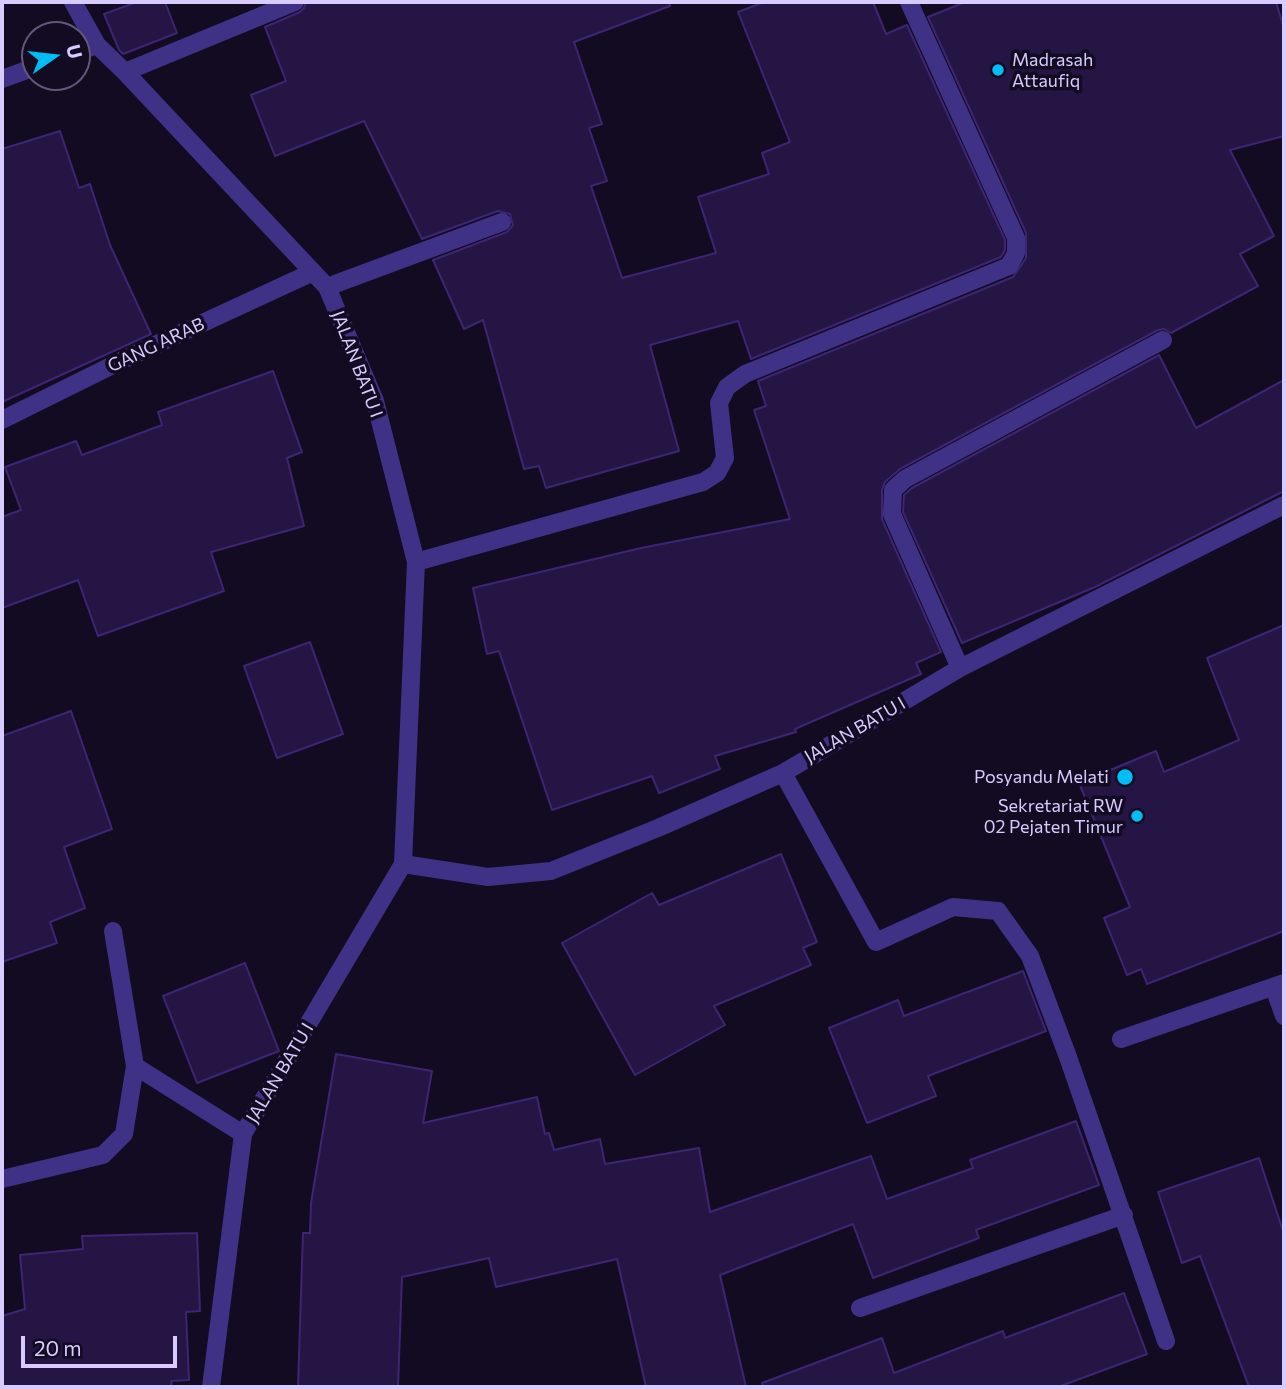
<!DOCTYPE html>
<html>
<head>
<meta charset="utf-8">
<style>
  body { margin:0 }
  #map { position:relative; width:1286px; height:1389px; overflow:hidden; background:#120b22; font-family:Commissioner,sans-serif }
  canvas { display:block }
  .frame { position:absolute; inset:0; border:4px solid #d8cbff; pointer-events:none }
  .north { position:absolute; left:21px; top:21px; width:70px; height:70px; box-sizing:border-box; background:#120b22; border:2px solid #61587a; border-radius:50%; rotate:76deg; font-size:19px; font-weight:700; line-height:28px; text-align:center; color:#d8cbff }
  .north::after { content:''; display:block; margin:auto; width:24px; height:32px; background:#00bdf6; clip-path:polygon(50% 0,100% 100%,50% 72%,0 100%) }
  .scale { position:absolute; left:21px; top:1336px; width:156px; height:32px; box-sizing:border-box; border:4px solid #d8cbff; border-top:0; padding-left:9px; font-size:21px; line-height:24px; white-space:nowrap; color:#d8cbff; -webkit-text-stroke:5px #120b22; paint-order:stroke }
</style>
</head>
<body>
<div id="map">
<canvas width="1286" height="1389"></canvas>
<div class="frame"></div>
<div class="north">U</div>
<div class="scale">20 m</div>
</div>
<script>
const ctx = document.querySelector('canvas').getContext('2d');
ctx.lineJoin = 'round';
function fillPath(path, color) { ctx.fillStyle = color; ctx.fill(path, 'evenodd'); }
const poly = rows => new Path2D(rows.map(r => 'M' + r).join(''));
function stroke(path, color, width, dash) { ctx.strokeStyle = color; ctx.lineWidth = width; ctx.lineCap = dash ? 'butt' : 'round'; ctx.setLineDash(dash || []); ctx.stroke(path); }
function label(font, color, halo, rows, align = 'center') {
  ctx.font = font + ' Commissioner,sans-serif'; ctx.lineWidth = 7; ctx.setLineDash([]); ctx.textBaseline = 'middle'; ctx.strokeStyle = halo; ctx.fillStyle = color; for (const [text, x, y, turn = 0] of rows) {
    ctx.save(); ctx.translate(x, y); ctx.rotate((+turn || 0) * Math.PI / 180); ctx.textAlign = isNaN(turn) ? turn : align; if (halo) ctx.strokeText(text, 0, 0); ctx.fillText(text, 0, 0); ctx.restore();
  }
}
const building = poly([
  [137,2,165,2,177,33,123,54,119,50,104,14,137,2],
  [306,2,669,2,670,6,574,42,602,124,589,128,607,181,591,186,622,278,716,253,698,197,769,174,762,153,790,142,738,12,764,2,873,2,886,34,907,25,1005,240,1005,250,1001,257,751,359,738,321,650,345,679,451,546,488,539,466,524,469,483,320,464,329,433,260,507,232,513,225,510,214,498,211,422,239,364,121,275,156,251,95,286,81,265,27,300,12,304,8,306,2],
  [965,2,1276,2,1284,28,1284,136,1230,150,1274,236,1240,254,1258,286,1171,333,1164,329,1158,330,900,469,885,482,882,490,882,519,941,652,916,663,921,674,795,729,796,732,715,756,720,769,659,793,652,776,552,810,499,651,487,654,473,588,641,548,790,519,754,410,766,406,758,381,1013,277,1026,258,1026,233,928,17,965,2],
  [60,131,79,188,90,184,110,245,151,334,2,402,2,149,60,131],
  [1159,355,1196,428,1284,380,1284,491,1095,587,962,643,903,512,904,495,912,488,1159,355],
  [273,371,302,452,287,458,304,526,211,552,224,591,98,636,78,580,2,608,2,517,21,510,5,467,76,441,82,455,162,425,158,412,273,371],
  [1284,625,1284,931,1147,984,1141,969,1127,975,1104,918,1130,907,1079,783,1156,751,1164,772,1239,740,1207,658,1284,625],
  [310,642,343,734,277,758,244,666,310,642],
  [71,711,112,829,64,847,85,908,50,922,57,943,2,962,2,736,71,711],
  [781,854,817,942,803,948,811,965,714,1006,725,1025,635,1075,562,943,652,893,659,905,781,854],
  [245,963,279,1051,197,1083,163,996,245,963],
  [1023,971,1046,1031,928,1076,936,1096,867,1123,829,1028,898,1000,904,1016,1023,971],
  [336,1054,432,1071,423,1123,537,1097,545,1134,549,1133,554,1150,600,1139,605,1164,699,1148,710,1212,871,1156,887,1199,973,1168,970,1160,1076,1121,1099,1185,976,1230,979,1238,873,1278,853,1224,720,1275,746,1387,646,1387,617,1259,496,1287,489,1258,402,1277,398,1387,298,1387,303,1233,310,1233,311,1203,336,1054],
  [1259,1158,1284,1234,1284,1387,1249,1387,1200,1256,1182,1263,1158,1192,1259,1158],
  [197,1233,200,1311,186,1312,189,1380,171,1381,172,1387,2,1387,2,1316,25,1309,20,1255,83,1249,82,1236,197,1233],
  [1124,1293,1147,1354,1058,1387,763,1387,762,1383,882,1338,894,1373,1003,1331,1005,1338,1124,1293]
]);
const minor = poly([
  [73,2,97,45,125,72,327,287,375,401,416,562,403,864,243,1134,211,1387],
  [77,52,97,45],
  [125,72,295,2],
  [2,79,35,67],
  [327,287,502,222],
  [2,420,127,358,313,272],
  [416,562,703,482,717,473,725,458,719,403,727,387,745,374,1009,266,1016,253,1016,238,909,2],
  [960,668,892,514,893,490,905,479,1163,340],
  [783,773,876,942,953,907,998,911,1030,956,1068,1057,1166,1341],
  [403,864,488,877,551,871,658,828,783,773,960,668,1284,505],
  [113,931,135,1066,243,1134],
  [1274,988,1284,1016],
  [1121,1039,1284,983],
  [2,1179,103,1155,124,1134,135,1066],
  [860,1308,1124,1215]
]);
const markers = [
  [998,70,7,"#00bdf6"],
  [1125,777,9,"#00bdf6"],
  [1137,816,7,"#00bdf6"]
];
const poiNames = [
  ["Madrasah",1012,60,"left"],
  ["Attaufiq",1012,81,"left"],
  ["Posyandu Melati",1109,777],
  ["Sekretariat RW",1123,806],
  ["02 Pejaten Timur",1123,827]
];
const streetNames = [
  ["GANG ARAB",156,345,-25],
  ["JALAN BATU I",357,364,69],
  ["JALAN BATU I",855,730,-30],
  ["JALAN BATU I",280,1073,-59]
];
fillPath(building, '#251544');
stroke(building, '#3e2573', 2);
stroke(minor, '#3f3185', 18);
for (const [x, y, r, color] of markers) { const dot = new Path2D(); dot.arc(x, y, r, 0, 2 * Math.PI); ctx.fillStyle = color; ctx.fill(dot); stroke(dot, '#120b22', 2.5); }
label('18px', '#d8cbff', '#120b22', poiNames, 'right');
label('18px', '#d8cbff', '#120b22', streetNames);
</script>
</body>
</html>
